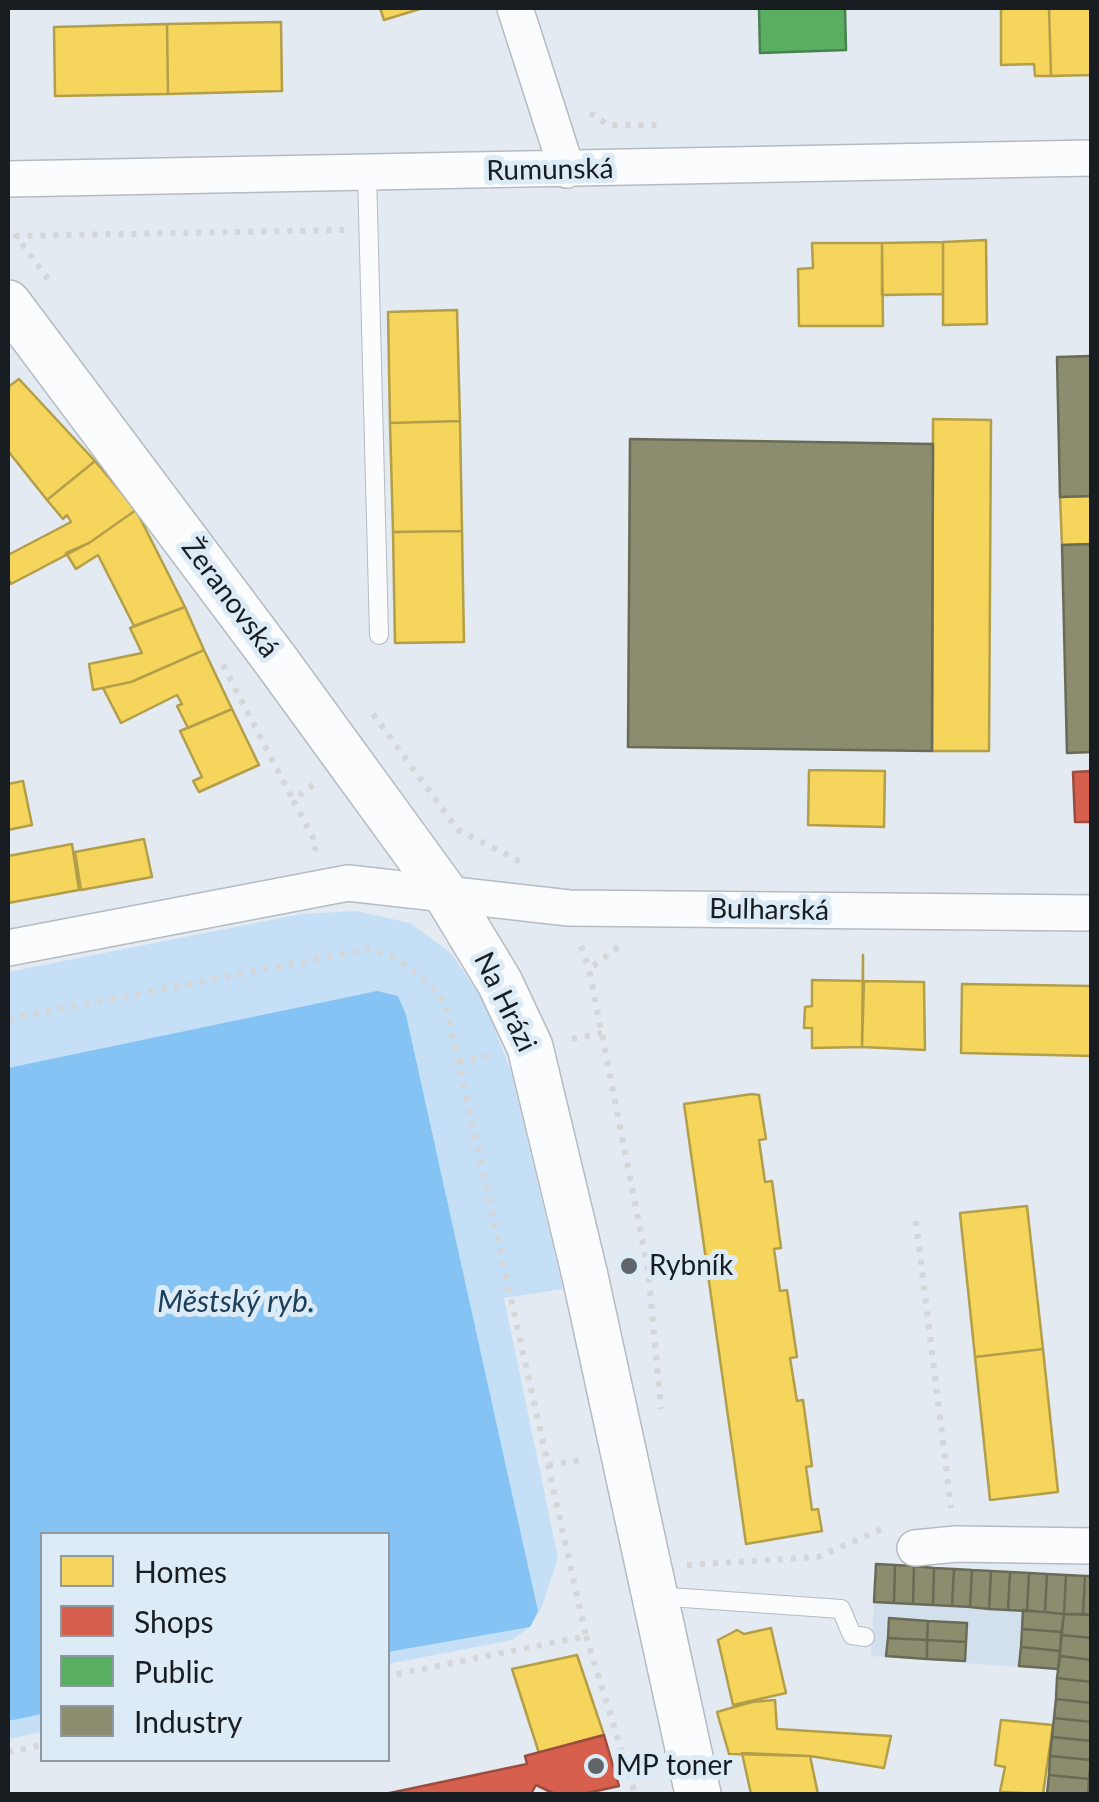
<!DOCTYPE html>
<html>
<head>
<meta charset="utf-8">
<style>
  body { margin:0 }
  #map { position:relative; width:1099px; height:1802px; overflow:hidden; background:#e3eaf1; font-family:Lato,sans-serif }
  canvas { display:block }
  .frame { position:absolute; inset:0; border:10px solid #181d21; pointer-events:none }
  .legend { position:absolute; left:40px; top:1532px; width:350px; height:230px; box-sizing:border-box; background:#ddebf7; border:2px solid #8e99a1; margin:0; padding:12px 18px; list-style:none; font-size:30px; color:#181d21 }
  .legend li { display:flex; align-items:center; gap:20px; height:50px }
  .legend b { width:50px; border:2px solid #8e99a1 }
</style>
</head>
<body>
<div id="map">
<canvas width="1099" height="1802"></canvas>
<div class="frame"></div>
<ul class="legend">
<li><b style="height:28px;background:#f6d55c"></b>Homes</li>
<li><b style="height:28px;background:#d6604d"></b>Shops</li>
<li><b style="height:28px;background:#5aae61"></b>Public</li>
<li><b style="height:28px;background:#8c8c6e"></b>Industry</li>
</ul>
</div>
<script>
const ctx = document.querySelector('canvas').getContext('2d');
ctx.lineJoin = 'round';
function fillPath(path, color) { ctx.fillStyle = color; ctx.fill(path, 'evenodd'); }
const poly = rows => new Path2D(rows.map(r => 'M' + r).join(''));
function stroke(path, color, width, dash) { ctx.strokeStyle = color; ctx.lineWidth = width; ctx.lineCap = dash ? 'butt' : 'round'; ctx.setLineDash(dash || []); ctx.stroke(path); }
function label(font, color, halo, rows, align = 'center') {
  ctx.font = font + ' Lato,sans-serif'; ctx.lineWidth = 10; ctx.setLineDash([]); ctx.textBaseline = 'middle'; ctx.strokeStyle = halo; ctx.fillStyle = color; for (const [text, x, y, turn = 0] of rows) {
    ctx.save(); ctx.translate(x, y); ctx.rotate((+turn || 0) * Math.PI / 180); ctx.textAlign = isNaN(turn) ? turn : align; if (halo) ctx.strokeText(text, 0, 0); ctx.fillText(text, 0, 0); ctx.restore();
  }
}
const built = poly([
  [876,1564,1091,1576,1091,1794,1047,1794,1059,1670,871,1656]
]);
const green = poly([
  [356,911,410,923,451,953,484,1002,511,1071,563,1289,504,1298,558,1558,541,1609,530,1627,512,1640,388,1664,388,1534,42,1534,42,1732,8,1739,8,972,301,914]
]);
const water = poly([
  [377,991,398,996,406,1015,538,1611,530,1627,388,1652,388,1534,42,1534,42,1714,8,1721,8,1068]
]);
const homes = poly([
  [380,8,423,8,384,20,380,8],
  [1001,8,1049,8,1051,76,1035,76,1034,64,1001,65,1001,8],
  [1049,8,1092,8,1092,75,1051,76,1049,8],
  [281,22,282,91,168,94,167,24,281,22],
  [167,24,168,94,55,96,54,27,167,24],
  [986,240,987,324,943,325,943,242,986,240],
  [943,242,943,294,882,295,882,243,943,242],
  [812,243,882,243,883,326,799,326,798,269,813,268,812,243],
  [457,310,460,421,390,423,388,312,457,310],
  [19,379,95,461,47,500,8,451,8,387,19,379],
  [933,419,991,420,989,751,932,751,933,419],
  [460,421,462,531,393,532,390,423,460,421],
  [95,461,136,510,89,543,11,584,8,578,8,555,71,522,67,515,63,519,47,500,95,461],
  [1092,496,1092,544,1062,545,1060,497,1092,496],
  [136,510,185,607,134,626,98,555,76,569,66,553,89,543,136,510],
  [462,531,464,642,395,643,393,532,462,531],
  [185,607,204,650,131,682,93,690,89,664,142,653,130,628,185,607],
  [204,650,232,709,188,728,177,706,182,704,177,695,121,723,103,688,131,682,204,650],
  [232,709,259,765,199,792,193,781,202,777,180,731,232,709],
  [809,770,885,771,884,827,808,825,809,770],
  [23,781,32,825,8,830,8,784,23,781],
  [144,839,152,877,81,890,75,852,144,839],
  [72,844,79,890,8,903,8,856,72,844],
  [863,955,862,1047,812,1048,812,1028,804,1028,805,1007,812,1006,812,980,863,981,863,955],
  [864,981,924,982,925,1050,862,1047,864,981],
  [962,984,1092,986,1092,1056,961,1053,962,984],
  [752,1094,759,1095,766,1139,759,1140,765,1182,772,1181,781,1248,774,1249,780,1291,787,1290,797,1357,790,1358,797,1401,803,1400,812,1466,806,1467,812,1510,818,1509,822,1531,746,1544,684,1104,752,1094],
  [1027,1206,1043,1349,975,1357,960,1213,1027,1206],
  [1043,1349,1058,1492,990,1500,975,1357,1043,1349],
  [771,1628,786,1693,733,1705,718,1640,737,1630,744,1634,771,1628],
  [577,1655,604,1735,539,1753,512,1669,577,1655],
  [775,1700,777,1729,891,1736,884,1768,810,1756,729,1754,717,1712,752,1702,775,1700],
  [1001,1720,1053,1725,1043,1794,1000,1792,1005,1767,995,1765,1001,1720],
  [742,1753,810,1756,818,1794,751,1794,742,1753]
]);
const shops = poly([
  [1092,771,1092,822,1075,822,1073,772,1092,771],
  [604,1735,619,1786,583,1794,555,1794,536,1785,531,1794,385,1794,527,1764,525,1756,604,1735]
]);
const public = poly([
  [759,8,845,8,846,50,760,53,759,8]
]);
const industry = poly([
  [1092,356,1092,496,1060,497,1057,357,1092,356],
  [630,439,933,444,932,751,628,747,630,439],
  [1092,544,1092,752,1067,753,1062,545,1092,544],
  [876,1564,895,1565,894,1603,874,1602,876,1564],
  [895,1565,914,1566,913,1604,894,1603,895,1565],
  [914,1566,934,1568,933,1605,913,1604,914,1566],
  [934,1568,954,1569,952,1606,933,1605,934,1568],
  [954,1569,972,1570,970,1607,952,1606,954,1569],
  [972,1570,991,1571,989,1609,970,1607,972,1570],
  [991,1571,1010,1572,1008,1610,989,1609,991,1571],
  [1010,1572,1029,1573,1027,1611,1008,1610,1010,1572],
  [1029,1573,1047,1574,1045,1612,1027,1611,1029,1573],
  [1047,1574,1066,1575,1064,1614,1045,1612,1047,1574],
  [1066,1575,1085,1576,1083,1614,1064,1614,1066,1575],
  [1085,1576,1092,1576,1092,1615,1083,1614,1085,1576],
  [1023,1610,1064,1614,1062,1632,1022,1629,1023,1610],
  [1064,1614,1092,1615,1092,1638,1061,1635,1064,1614],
  [889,1618,928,1621,927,1640,888,1638,889,1618],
  [928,1621,967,1623,966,1642,927,1640,928,1621],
  [1022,1629,1062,1632,1060,1651,1021,1647,1022,1629],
  [1061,1635,1092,1638,1092,1660,1060,1656,1061,1635],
  [888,1638,927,1640,927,1659,886,1656,888,1638],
  [927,1640,966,1642,965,1661,927,1659,927,1640],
  [1021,1647,1060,1651,1058,1669,1019,1666,1021,1647],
  [1060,1656,1092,1660,1092,1682,1057,1678,1060,1656],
  [1057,1678,1092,1682,1092,1703,1056,1699,1057,1678],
  [1056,1699,1092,1703,1092,1722,1054,1718,1056,1699],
  [1054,1718,1092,1722,1092,1741,1052,1737,1054,1718],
  [1052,1737,1092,1741,1091,1760,1050,1756,1052,1737],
  [1050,1756,1091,1760,1089,1779,1049,1775,1050,1756],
  [1049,1775,1089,1779,1088,1794,1047,1794,1049,1775]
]);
const path = poly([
  [590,113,608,125,659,125],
  [48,279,16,236,344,230],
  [223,665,293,800],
  [373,714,458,830,523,863],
  [314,851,317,845,293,800,316,783],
  [581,946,589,969],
  [618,947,589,969,648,1269,661,1409],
  [8,1019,367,949,398,959,429,983,445,1002,586,1636,388,1676],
  [572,1039,602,1033],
  [458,1062,491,1055],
  [916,1221,951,1508],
  [548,1465,581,1460],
  [687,1565,818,1557,884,1528],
  [586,1636,635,1794],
  [8,1752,42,1745]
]);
const service = poly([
  [367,173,379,635],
  [655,1596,841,1609,852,1635,865,1637]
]);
const minor = poly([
  [515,8,567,170],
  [8,179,1092,158],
  [8,948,348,883,569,908,1092,913],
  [915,1548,956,1544,1092,1546]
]);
const tertiary = poly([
  [8,303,277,662,448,897,500,983,530,1047,585,1276,698,1794]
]);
const markers = [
  [629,1266,10,"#5f656a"],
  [596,1766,10,"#5f656a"]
];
const streetNames = [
  ["Rumunská",550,170,-1],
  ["Žeranovská",230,598,53],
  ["Bulharská",769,910,1],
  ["Na Hrázi",505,1002,64]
];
const poiNames = [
  ["Rybník",649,1266],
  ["MP toner",616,1766]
];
const waterNames = [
  ["Městský ryb.",236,1302]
];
fillPath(built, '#d2e0ed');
fillPath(green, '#c5e0f6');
fillPath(water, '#84c3f3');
fillPath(homes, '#f6d55c');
stroke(homes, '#b39e4a', 2.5);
fillPath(shops, '#d6604d');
stroke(shops, '#9d4c40', 2.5);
fillPath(public, '#5aae61');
stroke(public, '#46824e', 2.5);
fillPath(industry, '#8c8c6e');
stroke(industry, '#696b57', 2.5);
stroke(service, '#b5bbc0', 20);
stroke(minor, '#b5bbc0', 38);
stroke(tertiary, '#b5bbc0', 48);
stroke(path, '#d4d6d8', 6, [5, 8]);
stroke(service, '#fbfcfd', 18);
stroke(minor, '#fbfcfd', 35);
stroke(tertiary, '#fbfcfd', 45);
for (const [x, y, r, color] of markers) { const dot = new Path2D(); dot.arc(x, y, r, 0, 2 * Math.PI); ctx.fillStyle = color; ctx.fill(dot); stroke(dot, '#ddebf7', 4); }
label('28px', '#181d21', '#ddebf7', streetNames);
label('28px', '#181d21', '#ddebf7', poiNames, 'left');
label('italic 30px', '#1c405c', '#ddebf7', waterNames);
</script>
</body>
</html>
